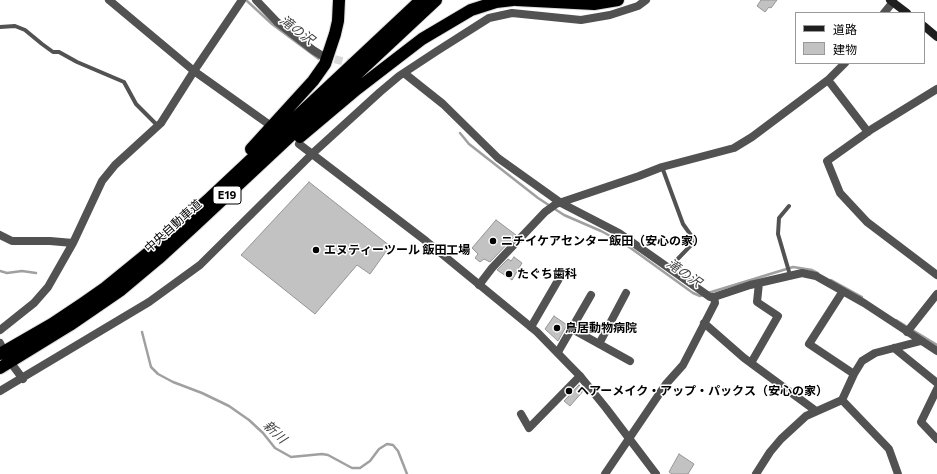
<!DOCTYPE html>
<html>
<head>
<meta charset="utf-8">
<style>
  body { margin:0 }
  #map { position:relative; width:937px; height:474px; overflow:hidden; background:#fff; font-family:Commissioner,"Noto Sans JP",sans-serif }
  canvas { display:block }
  .legend { position:absolute; left:795px; top:12px; width:130px; height:52px; box-sizing:border-box; background:#fff; border:1px solid #999; margin:0; padding:5px 7px; list-style:none; font-size:12px; color:#000 }
  .legend li { display:flex; align-items:center; gap:8px; height:20px }
  .legend b { width:20px; border:1px solid #999 }
</style>
</head>
<body>
<div id="map">
<canvas width="937" height="474"></canvas>
<ul class="legend">
<li><b style="height:5px;background:#1f1f1f"></b>道路</li>
<li><b style="height:11px;background:#c2c2c2"></b>建物</li>
</ul>
</div>
<script>
const ctx = document.querySelector('canvas').getContext('2d');
ctx.lineJoin = 'round';
const poly = rows => new Path2D(rows.map(r => 'M' + r).join(''));
function stroke(path, color, width, dash) { ctx.strokeStyle = color; ctx.lineWidth = width; ctx.lineCap = dash ? 'butt' : 'round'; ctx.setLineDash(dash || []); ctx.stroke(path); }
function fillPath(path, color) { ctx.fillStyle = color; ctx.fill(path, 'evenodd'); }
function label(font, color, halo, rows, align = 'center') {
  ctx.font = font + ' Commissioner,"Noto Sans JP",sans-serif'; ctx.lineWidth = 3; ctx.setLineDash([]); ctx.textBaseline = 'middle'; ctx.strokeStyle = halo; ctx.fillStyle = color; for (const [text, x, y, turn = 0] of rows) {
    ctx.save(); ctx.translate(x, y); ctx.rotate((+turn || 0) * Math.PI / 180); ctx.textAlign = isNaN(turn) ? turn : align; if (halo) ctx.strokeText(text, 0, 0); ctx.fillText(text, 0, 0); ctx.restore();
  }
}
const stream = poly([
  [246,0,272,24,319,59],
  [460,133,469,144,538,198,564,215,601,231,625,244,693,293,700,296,703,295],
  [0,271,7,273,22,271,36,273],
  [831,280,862,297],
  [708,293,793,267,812,270,818,273],
  [896,320,937,345],
  [142,332,151,367,158,374,173,382,202,393,229,406,249,420,263,433,275,448,291,457,322,454,328,455,352,468,360,468,370,461,379,449,387,444,393,445,398,451,407,474]
]);
const building = poly([
  [761,0,777,0,771,8,769,7,765,12,757,6,761,0],
  [309,182,390,246,370,274,357,265,315,314,241,255,309,182],
  [496,220,516,235,490,262,484,259,480,262,475,258,478,254,472,248,496,220],
  [514,257,522,263,512,280,497,270,508,259,511,261,514,257],
  [554,316,567,325,558,341,545,329,554,316],
  [579,385,584,390,570,406,564,401,579,385],
  [679,454,694,464,688,474,672,474,669,472,679,454]
]);
const minorTunnel = poly([
  [323,56,384,72]
]);
const service = poly([
  [0,27,15,26,25,30,42,44,53,52,59,52,77,62,124,82,136,104,158,126],
  [662,167,683,224,695,241,669,268],
  [789,206,779,218,778,234,790,275]
]);
const minor = poly([
  [256,0,277,22,313,50,321,55],
  [884,13,893,2],
  [404,73,443,104,498,158,561,203,619,233,710,297,714,297,750,285,802,273,816,276,864,303,937,351],
  [828,80,868,132],
  [937,89,872,129,827,161,840,193,867,222,937,275],
  [0,235,12,241,50,241,73,243],
  [479,285,492,268,545,212,556,204,639,176,662,167,734,148,752,137,828,80,845,63],
  [843,291,809,344,854,374],
  [704,323,744,358,816,411],
  [531,327,560,277],
  [572,329,630,361],
  [0,330,34,303,48,287,73,243,102,181,115,165,161,123,194,71,242,0],
  [907,332,937,294],
  [0,343,1,345],
  [599,344,626,293],
  [894,348,937,383],
  [558,352,591,295],
  [751,363,778,316,757,302,759,283],
  [14,367,23,379],
  [937,389,921,422,937,439],
  [0,391,149,302,200,265,313,153,380,92,399,76,437,51,489,18,512,13,581,20,610,15,638,6,646,0],
  [842,400,889,449,898,474],
  [521,414,529,428,580,376],
  [605,474,666,384,683,365,715,303,714,297],
  [756,474,770,452,781,439,806,416,842,400,854,374,862,361,875,353,921,341]
]);
const tertiary = poly([
  [109,0,194,71,267,123],
  [299,144,426,241,537,332,580,376,606,408,656,474]
]);
const secondary = poly([
  [890,0,907,13],
  [924,26,937,37]
]);
const motorway = poly([
  [516,0,594,4,618,0],
  [300,137,357,89,422,39,471,10,496,2,513,0],
  [251,149,313,81,325,64,335,34,338,21,339,0],
  [0,354,52,324,82,304,105,288,148,253,210,198,421,0],
  [0,368,70,325,121,290,158,259,193,227,436,0]
]);
const markers = [
  [493,241,4,"#000"],
  [316,250,4,"#000"],
  [509,274,4,"#000"],
  [557,328,4,"#000"],
  [569,391,4,"#000"]
];
const shields = [
  [227,195,28]
];
const shieldNames = [
  ["E19",227,195]
];
const streetNames = [
  ["中央自動車道",173,226,-42]
];
const poiNames = [
  ["ニチイケアセンター飯田（安心の家）",501,241],
  ["エヌティーツール 飯田工場",324,250],
  ["たぐち歯科",517,274],
  ["鳥居動物病院",565,328],
  ["ヘアーメイク・アップ・パックス（安心の家）",577,391]
];
const waterNames = [
  ["滝の沢",297,30,37],
  ["滝の沢",684,273,35],
  ["新川",275,432,43]
];
stroke(stream, '#a0a0a0', 2.5);
fillPath(building, '#c2c2c2');
stroke(building, '#969696', 1);
stroke(minorTunnel, '#d9d9d9', 8, [8, 4]);
stroke(motorway, '#dbdbdb', 14);
stroke(service, '#525252', 4);
stroke(minor, '#525252', 8);
stroke(tertiary, '#525252', 8);
stroke(secondary, '#1f1f1f', 8);
stroke(motorway, '#000', 12);
for (const [x, y, r, color] of markers) { const dot = new Path2D(); dot.arc(x, y, r, 0, 2 * Math.PI); ctx.fillStyle = color; ctx.fill(dot); stroke(dot, '#fff', 1.5); }
for (const [x, y, w] of shields) { const box = new Path2D(); box.roundRect(x - w / 2, y - 9, w, 18, 3); ctx.fillStyle = '#fff'; ctx.fill(box); stroke(box, '#000', 1); }
label('bold 11px', '#000', null, shieldNames);
label('12px', '#000', '#fff', streetNames);
label('bold 12px', '#000', '#fff', poiNames, 'left');
label('italic 13px', '#414141', '#fff', waterNames);
</script>
</body>
</html>
